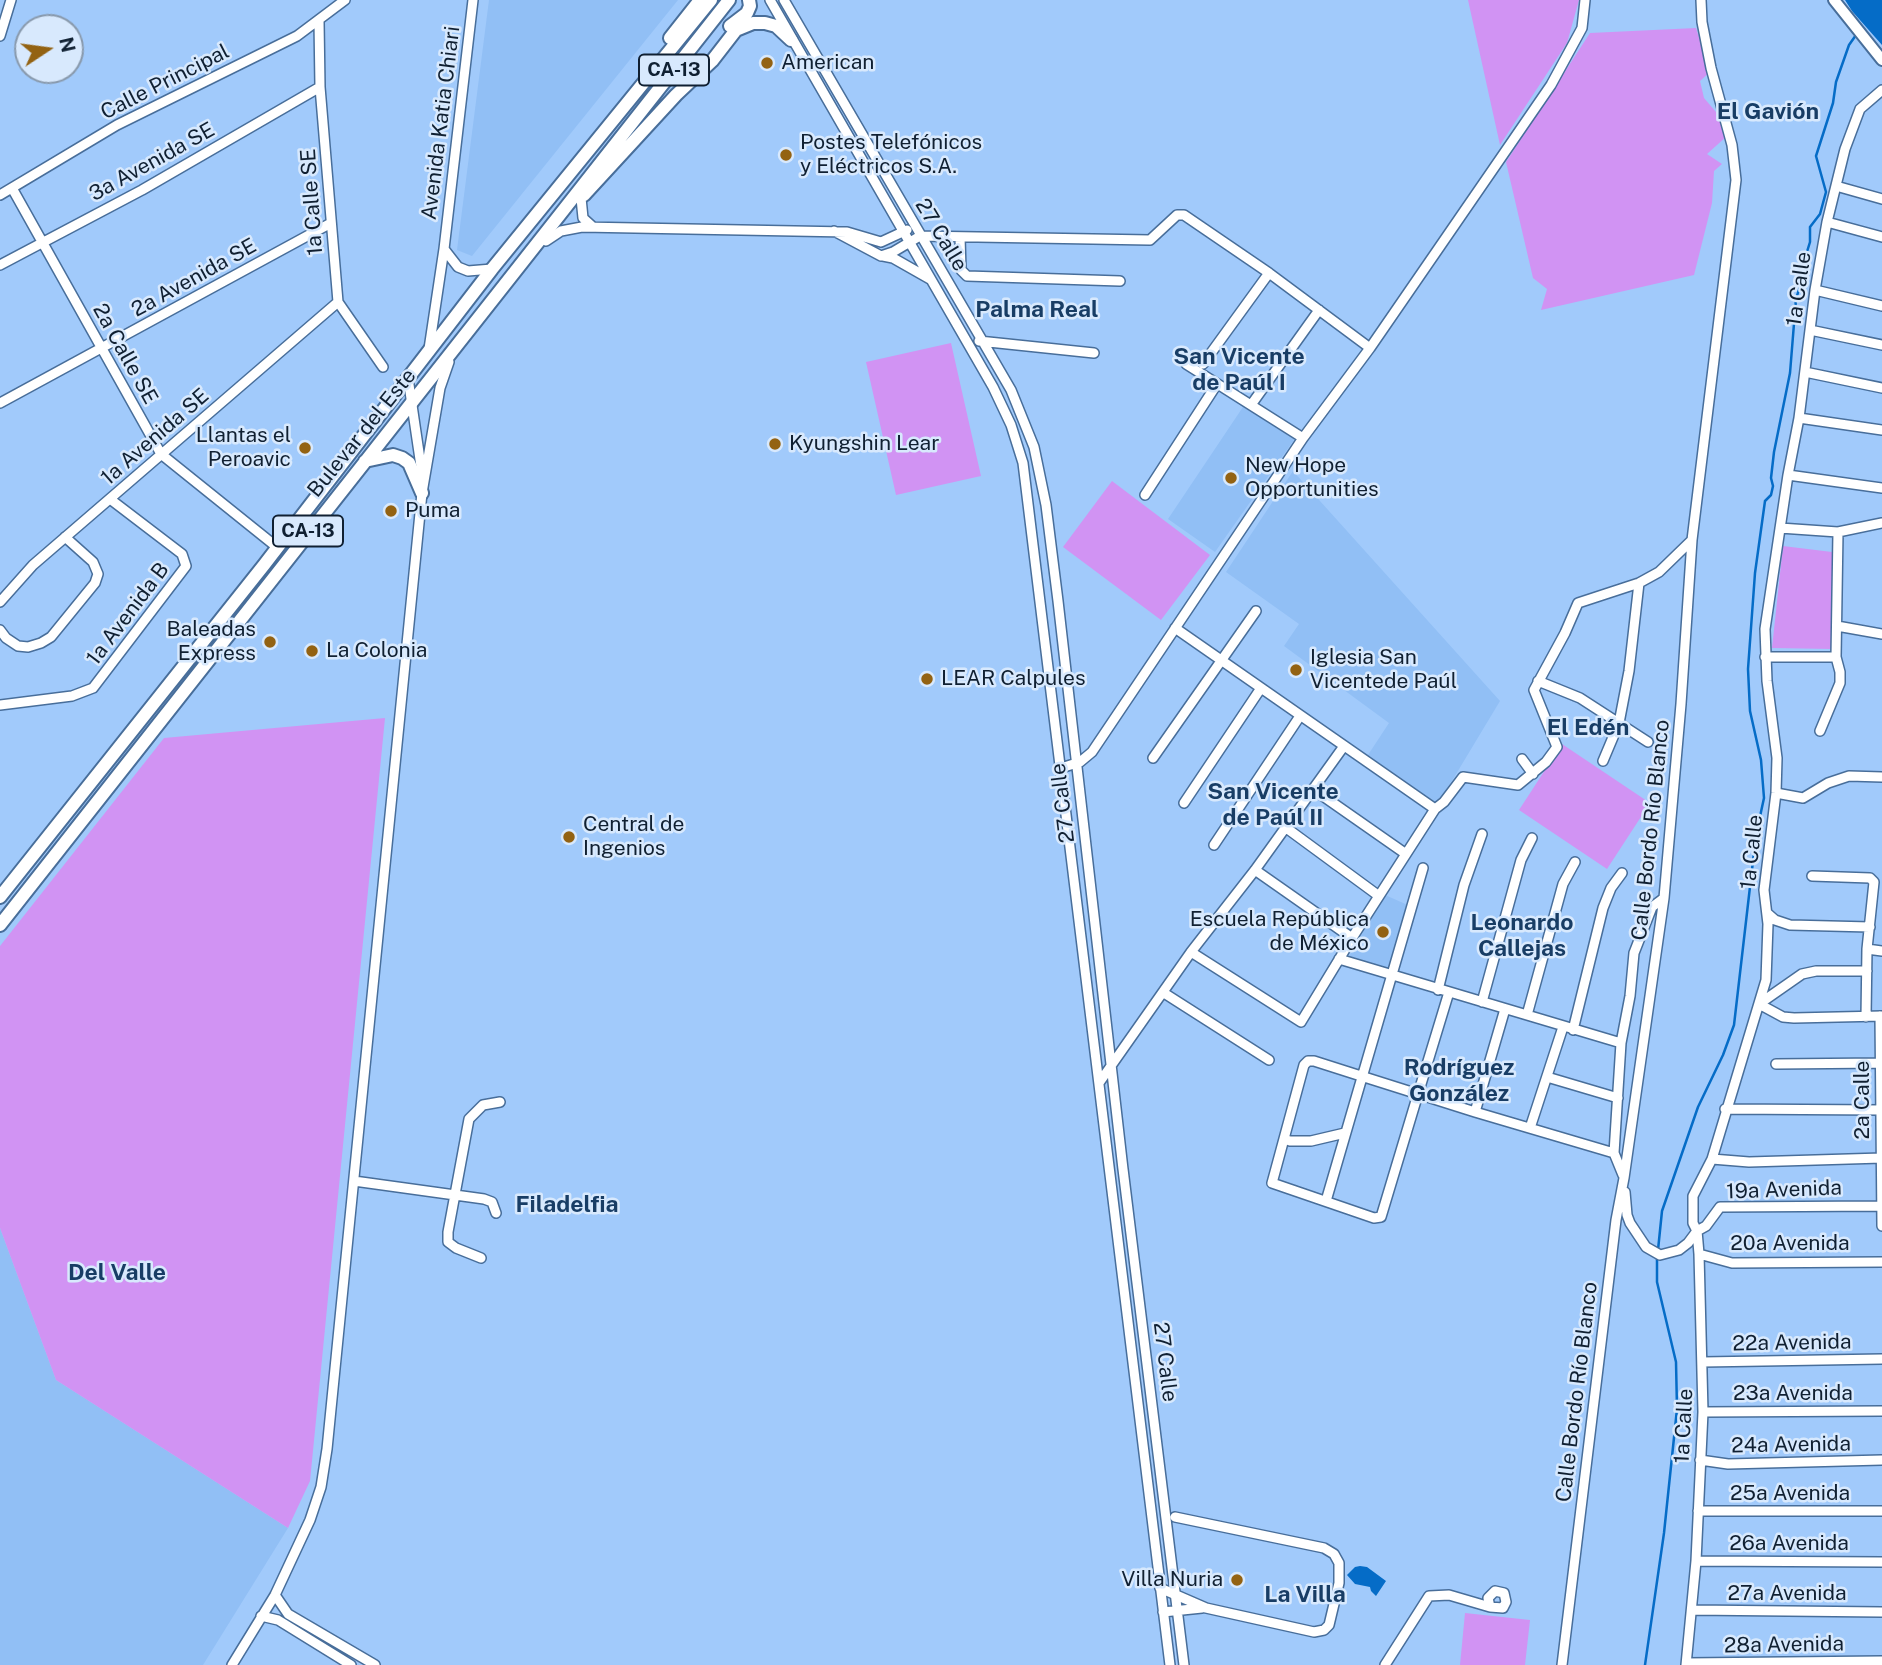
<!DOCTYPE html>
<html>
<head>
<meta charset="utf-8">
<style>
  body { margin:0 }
  #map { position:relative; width:1882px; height:1665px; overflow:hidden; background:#a1cafb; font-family:"Public Sans",sans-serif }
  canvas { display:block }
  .north { position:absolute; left:14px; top:14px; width:70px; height:70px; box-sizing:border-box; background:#d8e9fd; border:2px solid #8899ac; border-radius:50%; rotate:77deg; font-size:19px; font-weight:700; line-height:28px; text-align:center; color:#102032 }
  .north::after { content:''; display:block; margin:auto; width:24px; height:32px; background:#936212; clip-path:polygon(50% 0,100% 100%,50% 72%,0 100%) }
</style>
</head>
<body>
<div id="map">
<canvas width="1882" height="1665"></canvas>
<div class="north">N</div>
</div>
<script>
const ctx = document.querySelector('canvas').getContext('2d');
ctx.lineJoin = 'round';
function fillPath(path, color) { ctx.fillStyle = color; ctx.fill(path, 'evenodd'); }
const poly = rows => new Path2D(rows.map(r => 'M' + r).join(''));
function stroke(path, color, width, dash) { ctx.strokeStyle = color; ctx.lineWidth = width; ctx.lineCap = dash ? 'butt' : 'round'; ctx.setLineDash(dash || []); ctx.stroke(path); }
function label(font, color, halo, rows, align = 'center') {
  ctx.font = font + ' "Public Sans",sans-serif'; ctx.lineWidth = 5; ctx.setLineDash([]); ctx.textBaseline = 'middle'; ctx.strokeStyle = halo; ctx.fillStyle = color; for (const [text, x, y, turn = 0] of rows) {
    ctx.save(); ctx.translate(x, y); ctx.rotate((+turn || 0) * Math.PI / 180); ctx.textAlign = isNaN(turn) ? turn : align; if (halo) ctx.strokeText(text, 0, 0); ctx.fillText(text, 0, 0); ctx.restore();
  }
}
const built = poly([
  [489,0,678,0,472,256,457,250],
  [1245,404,1296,437,1215,552,1168,519],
  [1293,471,1500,701,1438,804,1366,758,1389,723,1284,646,1299,624,1226,572],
  [1385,895,1410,906,1392,972,1348,958],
  [0,1228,56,1380,288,1528,203,1665,0,1665]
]);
const green = poly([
  [1468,0,1579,0,1567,43,1500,145],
  [1696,28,1710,72,1700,81,1704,98,1722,119,1727,136,1707,154,1722,164,1714,171,1712,203,1694,275,1541,310,1547,289,1533,278,1506,162,1590,33],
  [951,343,981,476,896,495,866,362],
  [1112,481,1210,555,1161,620,1063,547],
  [1783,546,1832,552,1832,649,1772,648],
  [385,718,310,1481,288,1528,56,1380,0,1228,0,946,164,738],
  [1562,744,1650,803,1607,869,1519,810],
  [1465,1613,1530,1620,1525,1665,1460,1665]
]);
const water = poly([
  [1845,0,1882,0,1882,45,1852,11],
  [1360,1566,1367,1567,1386,1581,1376,1596,1371,1591,1370,1587,1355,1584,1347,1575,1355,1567]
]);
const stream = poly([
  [1658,1250,1662,1211,1698,1107,1723,1055,1734,1025,1756,835,1764,798,1761,760,1750,711,1748,669,1755,573,1765,501,1771,495,1773,486,1771,478,1774,452,1790,373,1796,299,1801,283,1802,268,1810,242,1810,227,1820,214,1826,192,1816,156,1833,103,1836,82,1849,45,1856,35],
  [1645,1665,1664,1533,1677,1409,1676,1362,1657,1282,1657,1256]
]);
const minor = poly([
  [770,0,993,387,1011,425,1023,463,1170,1665],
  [784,0,1011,390,1034,447,1046,505,1058,601,1123,1169,1184,1665],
  [319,21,320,87,338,302,383,367],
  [0,36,11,0],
  [1836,186,1882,199],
  [12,188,161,454,278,548],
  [0,195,117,125,297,36,345,0],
  [581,198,583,218,593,227],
  [1827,222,1882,237],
  [834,231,881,256,893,252,920,236,1150,240,1177,215,1184,215,1269,273,1370,348],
  [960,237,961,270,967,276,1120,281],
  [546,241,561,231,582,227,847,232,881,242,907,230],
  [444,249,458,267,468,271,492,269],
  [883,256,893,258,930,279],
  [0,265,142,190,320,87],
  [1815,290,1882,306],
  [1810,330,1882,345],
  [979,341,1094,353],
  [429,349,444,249,473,0],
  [1186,364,1303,438],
  [1203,364,1269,273],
  [1805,372,1882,388],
  [408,378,422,473],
  [0,403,331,223],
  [1251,405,1319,310],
  [1799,418,1882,430],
  [1788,475,1882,488],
  [1145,495,1217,384],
  [1780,528,1838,532,1882,523],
  [0,602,33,565,338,302],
  [1837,626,1882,634],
  [1175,628,1435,809],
  [0,630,6,638,18,646,28,647,41,643,51,637,95,583,98,574,93,562,65,537],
  [1765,657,1836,657],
  [1538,681,1580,698,1648,742],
  [0,705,72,696,93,688,186,566,182,554,110,499],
  [1820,731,1840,683,1840,672,1836,657,1838,532],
  [1153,758,1256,611],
  [1522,759,1533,774],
  [1603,761,1619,723,1629,671,1639,583],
  [1061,768,1080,762,1092,752,1303,438,1370,348,1551,85,1582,28,1585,0],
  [1313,789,1406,854],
  [1776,793,1803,798,1828,783,1849,776,1882,777],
  [1184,803,1261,688],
  [1285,827,1379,896],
  [1214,845,1300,716],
  [1255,870,1352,938],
  [1812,876,1870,878,1874,882,1867,949,1866,1017],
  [1767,913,1775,920,1790,925,1870,927],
  [1867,949,1882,951],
  [1191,952,1301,1022,1352,938,1435,809,1444,802,1463,777,1518,785,1546,762,1557,747,1534,690,1565,633,1578,603,1639,583,1659,572,1692,540],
  [1339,959,1621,1043],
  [1867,971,1816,971,1802,974,1759,1004,1783,1017,1794,1018,1882,1016],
  [1438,990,1464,885,1482,834],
  [1449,992,1418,1094,1381,1217,1374,1218,1272,1183,1304,1065,1308,1061,1314,1061,1361,1076,1475,1112,1614,1153],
  [1164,993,1269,1060],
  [1482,1002,1521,860,1532,838],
  [1527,1015,1563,884,1575,862],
  [1880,1016,1882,1226],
  [1573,1030,1603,908,1611,888,1622,873],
  [1776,1064,1882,1063],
  [1547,1077,1618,1098],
  [1099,1083,1191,952,1255,870,1344,746],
  [1725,1109,1882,1110],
  [1475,1112,1505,1009],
  [1530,1128,1563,1027],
  [1284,1139,1290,1141,1311,1141,1345,1133],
  [1712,1159,1749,1162,1882,1158],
  [1623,1175,1614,1153,1621,1043,1630,996,1634,953,1652,907,1664,898],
  [354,1181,484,1199,492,1202,496,1213],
  [1625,1192,1627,1215,1630,1223,1646,1247,1660,1255,1679,1250,1688,1243,1697,1231,1706,1226,1720,1207,1882,1206],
  [1326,1201,1423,868],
  [1699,1254,1732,1263,1882,1262],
  [481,1258,456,1248,448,1242,448,1232,469,1119,483,1105,500,1102],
  [1703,1362,1882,1359],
  [1703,1412,1882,1411],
  [1700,1460,1728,1464,1882,1460],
  [1698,1511,1882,1511],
  [1696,1561,1882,1562],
  [1160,1588,1206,1608,1314,1632,1324,1630,1329,1625,1339,1583,1339,1563,1334,1554,1324,1548,1175,1517],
  [275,1595,288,1614,375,1665],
  [1692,1610,1882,1612],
  [1163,1612,1202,1608],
  [261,1616,278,1620,351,1665],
  [1687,1663,1882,1661],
  [232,1665,275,1595,310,1520,321,1487,327,1449,422,493,440,388,449,362],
  [1385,1665,1429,1596,1449,1595,1490,1607,1503,1608,1506,1602,1504,1593,1495,1591,1488,1598,1490,1607],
  [1562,1665,1616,1220,1624,1178,1664,898,1681,704,1692,540,1736,180,1732,145,1711,68,1702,22,1701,0],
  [1686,1665,1696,1561,1703,1412,1699,1254,1697,1231,1693,1223,1693,1196,1712,1159,1766,980,1768,924,1764,890,1776,793,1777,758,1767,681,1765,629,1788,475,1799,418,1815,290,1827,222,1845,149,1860,109,1882,90]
]);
const major = poly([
  [1834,0,1882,60]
]);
const highway = poly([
  [730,26,747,13,750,6,749,0],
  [670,38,700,0],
  [584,195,676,95,712,61,736,30,753,23,765,23,776,26,791,40],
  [365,461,393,455,402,458,409,463,422,493],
  [0,897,264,565,492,269,711,0],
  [0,925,729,0]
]);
const markers = [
  [767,63,7,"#936212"],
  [786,155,7,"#936212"],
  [775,444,7,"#936212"],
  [305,448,7,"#936212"],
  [1231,478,7,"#936212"],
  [391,511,7,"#936212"],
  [270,642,7,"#936212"],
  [312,651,7,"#936212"],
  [1296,670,7,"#936212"],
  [927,679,7,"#936212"],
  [569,837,7,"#936212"],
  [1383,932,7,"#936212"],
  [1237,1580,7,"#936212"]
];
const shields = [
  [674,70,70],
  [308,531,70]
];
const shieldNames = [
  ["CA-13",674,70],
  ["CA-13",308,531]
];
const poiNames = [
  ["American",781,63],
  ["Postes Telefónicos",800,143],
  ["y Eléctricos S.A.",800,167],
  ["Llantas el",291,436,"right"],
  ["Peroavic",291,460,"right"],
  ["Kyungshin Lear",789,444],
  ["New Hope",1245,466],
  ["Opportunities",1245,490],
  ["Puma",405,511],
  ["Baleadas",256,630,"right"],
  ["Express",256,654,"right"],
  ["La Colonia",326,651],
  ["Iglesia San",1310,658],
  ["Vicentede Paúl",1310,682],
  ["LEAR Calpules",941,679],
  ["Central de",583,825],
  ["Ingenios",583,849],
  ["Escuela República",1369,920,"right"],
  ["de México",1369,944,"right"],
  ["Villa Nuria",1223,1580,"right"]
];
const streetNames = [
  ["Calle Principal",165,82,-27],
  ["Avenida Katia Chiari",441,123,-83],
  ["3a Avenida SE",152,162,-29],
  ["1a Calle SE",312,202,-94],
  ["27 Calle",941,235,59],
  ["2a Avenida SE",194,278,-29],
  ["1a Calle",1799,289,-82],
  ["2a Calle SE",125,354,61],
  ["Bulevar del Este",362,433,-51],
  ["1a Avenida SE",155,437,-41],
  ["1a Avenida B",128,614,-53],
  ["27 Calle",1063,803,-97],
  ["Calle Bordo Río Blanco",1651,830,-84],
  ["1a Calle",1752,852,-84],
  ["2a Calle",1863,1100,-90],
  ["19a Avenida",1784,1190,-2],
  ["20a Avenida",1790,1244],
  ["22a Avenida",1792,1343,-1],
  ["27 Calle",1165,1362,83],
  ["Calle Bordo Río Blanco",1577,1392,-83],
  ["23a Avenida",1793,1394],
  ["1a Calle",1684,1426,-87],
  ["24a Avenida",1791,1445,-1],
  ["25a Avenida",1790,1494],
  ["26a Avenida",1789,1544],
  ["27a Avenida",1787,1594],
  ["28a Avenida",1784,1645,-1]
];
const neighbourhoodNames = [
  ["El Gavión",1768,112],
  ["Palma Real",1037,310],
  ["San Vicente",1239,357],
  ["de Paúl I",1239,383],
  ["El Edén",1588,728],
  ["San Vicente",1273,792],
  ["de Paúl II",1273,818],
  ["Leonardo",1522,923],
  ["Callejas",1522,949],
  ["Rodríguez",1459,1068],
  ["González",1459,1094],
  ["Filadelfia",567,1205],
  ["Del Valle",117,1273],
  ["La Villa",1305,1595]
];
fillPath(built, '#91bff5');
fillPath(green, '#d193f3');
fillPath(water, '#056cc7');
stroke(stream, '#056cc7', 2.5);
stroke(minor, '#486e9a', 12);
stroke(major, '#486e9a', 14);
stroke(highway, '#486e9a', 16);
stroke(minor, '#fff', 9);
stroke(major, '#fff', 10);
stroke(highway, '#fff', 12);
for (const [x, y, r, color] of markers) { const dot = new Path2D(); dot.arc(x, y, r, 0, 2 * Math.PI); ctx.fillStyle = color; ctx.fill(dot); stroke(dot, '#d8e9fd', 2.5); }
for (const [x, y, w] of shields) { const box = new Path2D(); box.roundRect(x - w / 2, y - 15.5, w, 31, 5); ctx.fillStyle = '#d8e9fd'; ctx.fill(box); stroke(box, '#102032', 2); }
label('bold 19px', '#102032', null, shieldNames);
label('21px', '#102032', '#d8e9fd', poiNames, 'left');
label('21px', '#102032', '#d8e9fd', streetNames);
label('bold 23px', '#183d65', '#d8e9fd', neighbourhoodNames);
</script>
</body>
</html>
